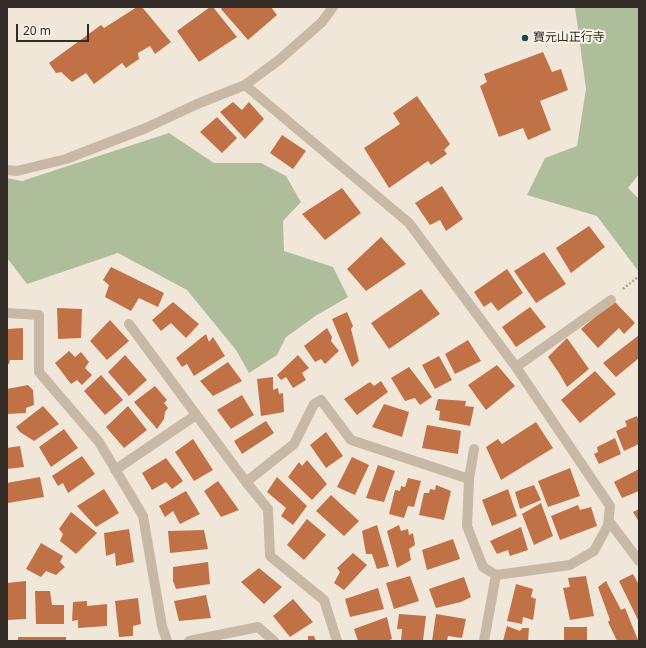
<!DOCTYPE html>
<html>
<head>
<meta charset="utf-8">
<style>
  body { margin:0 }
  #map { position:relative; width:646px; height:648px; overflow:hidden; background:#f0e7d9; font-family:"Noto Sans",sans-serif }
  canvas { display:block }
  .frame { position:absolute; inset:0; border:8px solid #332c26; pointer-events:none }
  .scale { position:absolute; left:16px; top:24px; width:73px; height:18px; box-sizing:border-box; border:2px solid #332c26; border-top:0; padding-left:5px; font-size:12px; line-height:14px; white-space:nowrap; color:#332c26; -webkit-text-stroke:3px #f8f1e5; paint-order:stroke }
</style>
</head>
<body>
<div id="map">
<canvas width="646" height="648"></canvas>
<div class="frame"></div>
<div class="scale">20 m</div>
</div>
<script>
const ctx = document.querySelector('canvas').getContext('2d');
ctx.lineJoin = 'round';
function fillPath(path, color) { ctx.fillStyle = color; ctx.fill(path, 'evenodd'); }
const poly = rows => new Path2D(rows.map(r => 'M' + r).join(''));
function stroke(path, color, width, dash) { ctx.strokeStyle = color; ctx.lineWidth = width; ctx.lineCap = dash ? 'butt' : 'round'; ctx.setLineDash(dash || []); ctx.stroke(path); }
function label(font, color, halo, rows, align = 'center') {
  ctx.font = font + ' "Noto Sans","Noto Sans JP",sans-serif'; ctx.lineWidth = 4; ctx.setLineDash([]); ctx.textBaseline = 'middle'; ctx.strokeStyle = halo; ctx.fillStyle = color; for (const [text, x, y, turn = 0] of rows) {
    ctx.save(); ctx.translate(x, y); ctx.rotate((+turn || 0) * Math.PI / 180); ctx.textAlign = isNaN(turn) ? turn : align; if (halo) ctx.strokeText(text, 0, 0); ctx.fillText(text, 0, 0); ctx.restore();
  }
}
const green = poly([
  [575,7,639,7,639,174,628,188,639,199,639,272,597,216,527,195,545,158,577,146,586,89],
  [169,133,214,163,261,163,286,176,301,202,283,221,284,251,333,267,348,297,317,315,286,337,277,355,249,373,236,350,187,290,118,253,27,284,7,258,7,178,22,181]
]);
const building = poly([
  [137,7,142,7,171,42,155,54,150,46,138,53,139,59,126,68,122,63,94,84,86,73,72,82,61,72,56,73,49,63,101,25,104,28],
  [210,7,213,7,237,37,199,62,177,31],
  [223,7,271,7,277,15,248,40,221,9],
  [543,52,552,72,561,69,568,90,540,101,551,130,528,140,523,128,499,137,480,86,487,82,484,74],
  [417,96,450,144,444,150,447,154,431,165,428,161,389,188,364,148,400,124,393,113],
  [233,102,242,110,249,102,264,119,245,139,220,112],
  [217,117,237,138,222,153,200,132],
  [282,135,306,151,293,169,270,153],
  [442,186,463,219,446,231,440,220,430,225,415,203],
  [342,188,361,213,325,240,302,214],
  [589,226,605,247,571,273,556,248],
  [381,237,406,264,366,291,347,269],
  [544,252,566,284,536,303,514,271],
  [111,267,164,293,158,307,139,298,131,311,105,297,109,285,103,280],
  [507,269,523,293,498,311,491,302,484,307,474,292],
  [421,289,440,314,389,349,371,323],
  [614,301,635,323,624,334,619,328,598,348,581,329],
  [173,302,199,324,186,338,171,323,161,331,152,320],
  [530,307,546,327,516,347,502,327],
  [57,308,82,309,81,338,58,339],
  [347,312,353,326,351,329,359,361,352,367,332,319],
  [110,320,129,341,107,360,90,341],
  [23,328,23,360,10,360,9,364,7,364,7,329],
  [327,328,332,337,331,341,339,351,325,364,321,359,315,362,304,346],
  [206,334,209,342,213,337,225,356,194,376,187,364,182,367,176,358],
  [639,335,639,358,616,377,603,363],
  [567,338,589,369,567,387,559,373,548,357],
  [468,340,481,361,455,374,445,354],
  [69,351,75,357,81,352,89,362,85,368,92,375,82,385,77,380,71,384,55,363],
  [125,355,147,380,129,396,108,372],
  [298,355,309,368,302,373,306,380,293,388,286,377,281,380,277,375],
  [439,356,452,380,435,389,422,365],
  [228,362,242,381,213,396,200,381],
  [497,365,515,386,486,410,468,385],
  [409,367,432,397,420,405,415,398,405,401,391,378],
  [595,371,616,394,580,423,561,400],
  [101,375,123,400,105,415,84,391],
  [273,377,273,390,278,388,279,394,283,393,284,412,261,416,257,379],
  [381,381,388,392,357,415,344,399,370,382,374,386],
  [28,385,33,390,34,405,26,408,26,413,7,414,7,389],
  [155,386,167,400,164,403,168,408,165,412,164,419,157,429,134,402],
  [242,395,254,415,231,429,217,410],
  [438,399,466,401,465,406,474,407,470,426,439,420,440,411,435,410],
  [384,404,409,412,402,437,372,427],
  [43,406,59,424,34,441,20,432,16,427],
  [128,406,147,430,124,448,106,427],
  [637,416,639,421,639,444,624,451,616,431,627,426,625,421],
  [266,421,274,433,242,454,234,441],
  [536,422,553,448,501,480,486,447,498,439,502,444],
  [427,425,461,431,458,454,422,448],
  [64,429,78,448,51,467,39,447],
  [326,432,343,456,326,468,310,445],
  [615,438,621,454,599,464,594,454,598,452,597,447],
  [193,439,213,470,194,481,175,452],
  [20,446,24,467,7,469,7,448],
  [82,456,95,474,68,493,63,483,58,486,52,476],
  [352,457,369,465,355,495,337,487],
  [166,458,183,481,172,489,166,482,152,490,142,473],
  [307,460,327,484,312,500,288,477,299,462,302,466],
  [378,465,395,471,384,502,366,498],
  [570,468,580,496,548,507,538,481],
  [639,469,639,491,622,498,614,482],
  [40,477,44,497,8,503,7,483],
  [277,477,307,506,293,525,281,516,286,508,267,492],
  [408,478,421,481,414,507,408,506,404,518,389,514,395,490,400,491,401,486,405,487],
  [218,481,239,510,221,517,204,491],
  [436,485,451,491,444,520,419,515,424,493,429,493,430,489,435,490],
  [534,485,541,500,520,509,515,492],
  [104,489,119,513,96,527,77,506],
  [508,489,517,516,492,526,482,500],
  [186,491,200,514,180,524,173,511,165,517,159,506],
  [331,495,359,521,344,536,316,511],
  [541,503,553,536,534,545,522,514],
  [578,505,580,510,591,507,597,526,560,540,551,516],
  [639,509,639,522,633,512],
  [71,512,97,533,76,554,60,541,63,534,59,529],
  [307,519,326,535,304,560,287,545],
  [377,525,389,566,377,569,372,554,366,554,362,531],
  [399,525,401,531,408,529,409,535,413,533,415,545,409,549,411,560,397,568,387,531],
  [521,527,528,550,510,556,508,550,497,554,490,541],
  [129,529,134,562,116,566,115,553,106,556,104,533],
  [204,530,208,549,170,553,168,531],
  [453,539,460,559,427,570,422,550],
  [41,543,63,556,60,562,65,567,56,575,46,571,41,577,26,569],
  [353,553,367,565,344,590,334,583,340,572,337,568],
  [208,562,210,584,176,589,173,581,173,567],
  [259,568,282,587,264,604,241,582],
  [633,574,639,585,639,622,619,581],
  [410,576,419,601,394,609,386,583],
  [586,576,594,616,570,620,563,588,570,587,568,578],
  [464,577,471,597,461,602,436,608,429,589],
  [26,581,26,619,7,620,7,583],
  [606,581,621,610,625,608,638,640,637,641,617,641,608,622,610,620,598,587],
  [516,584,533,589,531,597,536,599,533,620,523,617,522,624,507,621],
  [378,588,384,609,350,617,345,599],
  [35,591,50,591,52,605,64,605,64,624,36,624],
  [206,595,211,618,179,621,174,601],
  [138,598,141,624,133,626,133,636,119,637,115,601],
  [293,599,313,622,290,637,273,616],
  [87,601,87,606,107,604,107,626,78,628,78,620,72,621,73,602],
  [399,614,426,616,423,641,401,641,402,629,397,629],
  [436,614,466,619,462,638,448,636,447,641,432,641],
  [387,617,392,639,387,641,358,641,354,629],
  [507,626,520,631,522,628,529,628,528,641,503,641],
  [564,627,587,627,587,641,564,641],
  [308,636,314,636,316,641,308,641],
  [18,637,66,637,66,641,18,641]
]);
const path = poly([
  [623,289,639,276]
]);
const lane = poly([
  [245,85,409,223,516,367,610,506,608,525,594,551,570,565,496,575,484,641],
  [516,367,611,300],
  [609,521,639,561]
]);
const street = poly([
  [7,170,17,171,66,159,146,128,197,104,245,85,279,60,322,22,333,7],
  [7,313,39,315,39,372,99,442,143,516,162,626,167,641],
  [129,324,246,482,268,509,270,556,324,600,337,641],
  [474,449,469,479,467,526,483,567,496,575],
  [115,470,196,415],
  [246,482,294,444,314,404,321,400,351,440,469,479],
  [189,641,258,627,274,641]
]);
const markers = [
  [525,38,4,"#1e4953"]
];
const poiNames = [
  ["寶元山正行寺",533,38]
];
fillPath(green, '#aebe9a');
fillPath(building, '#c17146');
stroke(path, '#b3a390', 2.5, [2, 2]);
stroke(lane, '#c7b9a5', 10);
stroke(street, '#c7b9a5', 10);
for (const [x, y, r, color] of markers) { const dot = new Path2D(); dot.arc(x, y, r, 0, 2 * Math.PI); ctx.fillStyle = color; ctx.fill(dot); stroke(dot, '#f8f1e5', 1.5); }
label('12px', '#332c26', '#f8f1e5', poiNames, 'left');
</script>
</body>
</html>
